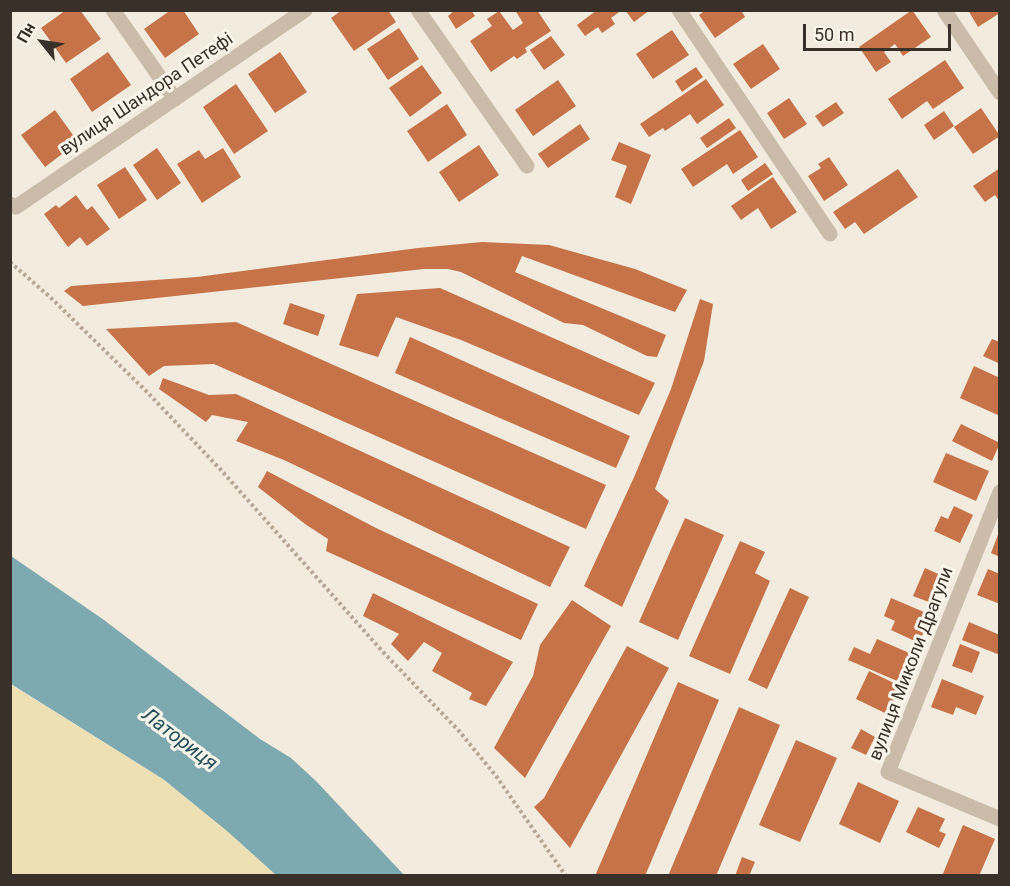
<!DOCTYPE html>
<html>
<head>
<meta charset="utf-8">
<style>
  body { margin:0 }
  #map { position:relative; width:1010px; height:886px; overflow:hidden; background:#f3ebde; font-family:Roboto,sans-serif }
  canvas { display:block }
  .frame { position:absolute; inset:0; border:12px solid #393029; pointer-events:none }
  .north { position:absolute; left:12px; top:12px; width:60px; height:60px; -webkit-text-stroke:4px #faf5eb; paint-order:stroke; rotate:300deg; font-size:16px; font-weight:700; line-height:24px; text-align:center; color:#393029 }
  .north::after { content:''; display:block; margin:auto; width:21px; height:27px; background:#393029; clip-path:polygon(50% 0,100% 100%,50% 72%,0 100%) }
  .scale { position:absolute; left:803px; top:24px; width:148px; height:27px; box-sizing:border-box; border:3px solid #393029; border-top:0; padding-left:8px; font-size:18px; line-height:21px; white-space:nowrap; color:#393029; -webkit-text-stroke:4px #faf5eb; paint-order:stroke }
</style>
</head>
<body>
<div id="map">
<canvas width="1010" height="886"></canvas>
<div class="frame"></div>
<div class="north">Пн</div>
<div class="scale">50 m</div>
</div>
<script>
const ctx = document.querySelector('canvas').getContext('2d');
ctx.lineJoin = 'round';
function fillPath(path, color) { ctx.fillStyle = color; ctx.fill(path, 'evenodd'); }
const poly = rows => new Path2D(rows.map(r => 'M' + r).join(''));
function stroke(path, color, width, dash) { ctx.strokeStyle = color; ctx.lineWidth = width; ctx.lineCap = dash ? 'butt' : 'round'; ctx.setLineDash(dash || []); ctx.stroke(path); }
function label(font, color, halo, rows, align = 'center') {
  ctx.font = font + ' Roboto,sans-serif'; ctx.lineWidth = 6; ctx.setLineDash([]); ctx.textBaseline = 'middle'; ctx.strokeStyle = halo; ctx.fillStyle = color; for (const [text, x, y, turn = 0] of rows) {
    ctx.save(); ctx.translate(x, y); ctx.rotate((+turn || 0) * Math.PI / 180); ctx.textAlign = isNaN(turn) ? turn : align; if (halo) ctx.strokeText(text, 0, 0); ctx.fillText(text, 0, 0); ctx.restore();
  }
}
const sand = poly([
  [10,684,163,779,227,831,276,875,11,875]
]);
const water = poly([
  [11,556,104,620,260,739,291,758,316,781,404,875,276,875,227,831,163,779,11,684]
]);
const building = poly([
  [66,10,80,10,101,39,66,63,41,28],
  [171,10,183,10,199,34,165,58,144,29],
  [342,10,388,10,396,22,354,51,331,18],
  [455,10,471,10,475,16,456,29,448,16],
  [515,10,537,10,551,31,525,48,527,52,517,59,514,56,491,72,470,41,492,26,487,19,499,11,513,30,523,23],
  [597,10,622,10,611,18,615,24,602,33,598,27,585,36,577,25],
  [625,10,650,10,634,22],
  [706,10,741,10,745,17,715,38,699,15],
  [912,10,931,37,903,56,895,44,884,52,891,62,876,72,859,47],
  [968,10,1000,10,1000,13,978,27],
  [399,28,419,59,388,80,367,49],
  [672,30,689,55,653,79,636,54],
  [551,36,565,55,544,70,530,50],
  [763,44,780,69,751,89,733,64],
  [108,52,131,85,92,112,70,79],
  [280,52,307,92,275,113,248,74],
  [945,60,964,88,933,109,927,101,902,119,888,99],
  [422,65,442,93,410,117,389,88],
  [696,67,703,77,682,92,675,81],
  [706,79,724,105,697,124,690,114,665,131,663,128,649,137,640,124],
  [558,80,576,106,533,136,515,110],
  [236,84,268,131,234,154,203,107],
  [789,98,807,124,784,139,767,113],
  [836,102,844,113,823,127,815,116],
  [447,104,467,135,428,162,407,131],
  [981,108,1000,136,973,154,954,127],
  [55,110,78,142,45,167,21,135],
  [944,111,954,126,934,140,924,125],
  [729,118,736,128,707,148,700,138],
  [580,124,590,139,548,168,538,154],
  [740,130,758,157,733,174,727,164,693,187,681,169],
  [619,142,651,155,631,204,615,197,627,166,611,160],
  [479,145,499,175,459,202,439,172],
  [157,148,181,183,157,200,133,165],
  [223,148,241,177,202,203,177,164,199,150,205,159],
  [829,157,848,185,824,201,808,176,821,168,818,164],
  [765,163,773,174,748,191,741,180],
  [125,167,147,200,119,219,97,185],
  [1000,168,1000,202,995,195,985,202,973,186],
  [898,169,918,197,864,234,855,222,845,229,833,212],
  [773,177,797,212,771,229,758,208,741,220,731,206],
  [76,195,87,210,92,206,110,229,87,246,80,237,68,247,44,214,56,205,59,208],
  [482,242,549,245,635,269,687,290,675,312,522,256,515,272,666,335,657,357,647,356,583,325,564,323,461,272,448,269,424,269,83,306,64,291,71,286,197,277,418,248],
  [440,288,655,383,639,415,461,340,396,317,378,357,339,345,357,294],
  [700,299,713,304,704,361,655,489,669,501,622,607,584,586,635,475,671,389],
  [290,303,325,315,318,336,283,324],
  [236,322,606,485,586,529,214,364,164,366,149,376,106,329],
  [410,337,630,436,616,468,395,373],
  [992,339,1000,342,1000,364,983,356],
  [974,366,1000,378,1000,416,960,398],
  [163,378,209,395,236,394,570,547,550,587,284,460,236,441,248,422,212,415,206,422,159,389],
  [961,424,1000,443,992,461,952,441],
  [946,453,989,471,976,501,933,482],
  [267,471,376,528,538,604,521,640,326,551,328,539,305,524,258,487],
  [954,506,973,515,960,543,934,531,941,516,948,519],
  [685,518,724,535,678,640,639,622],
  [999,532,1000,532,1000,557,991,553],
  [740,541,765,552,755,573,770,581,730,674,689,656],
  [925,568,945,577,934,604,913,596],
  [988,569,1000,574,1000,604,977,595],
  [790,588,809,597,767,689,748,680],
  [373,593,513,662,486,706,469,699,472,693,432,671,442,653,424,642,408,661,391,644,399,634,363,616],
  [891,598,931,615,919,643,891,630,895,621,884,616],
  [572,600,611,626,525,778,494,748,533,676,540,645],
  [969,622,1000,635,1000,655,962,640],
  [877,639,914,655,902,683,848,660,854,647,870,654],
  [960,644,980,652,972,673,952,666],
  [627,646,669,668,570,848,534,807,544,798],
  [869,671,900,686,887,714,856,699],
  [942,679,984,696,976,715,956,707,953,715,931,707],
  [678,682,719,700,645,876,595,876],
  [739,707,780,725,716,876,668,876],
  [861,729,875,737,866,755,851,748],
  [796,740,837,758,800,842,759,825],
  [858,782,899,801,880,843,839,824],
  [918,807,945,819,939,831,946,834,939,848,906,832],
  [963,825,995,839,979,876,942,876],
  [742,857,755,862,749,876,735,876]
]);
const path = poly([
  [10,262,50,297,148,393,221,470,383,652,459,731,496,776,566,876]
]);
const minor = poly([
  [113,10,175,99],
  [418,10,527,166],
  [679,10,830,234],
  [944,10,1000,93],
  [10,204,16,207,305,10],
  [1000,492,888,772,1000,819]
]);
const streetNames = [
  ["вулиця Шандора Петефі",147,95,-34],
  ["вулиця Миколи Драгули",912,664,-69]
];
const waterNames = [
  ["Латориця",179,740,37]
];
fillPath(sand, '#eee0b5');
fillPath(water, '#7da9b0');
fillPath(building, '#c67349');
stroke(path, '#b7a694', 4, [3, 3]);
stroke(minor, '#cbbcaa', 15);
label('18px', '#393029', '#faf5eb', streetNames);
label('italic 20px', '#1f515a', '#faf5eb', waterNames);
</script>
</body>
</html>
